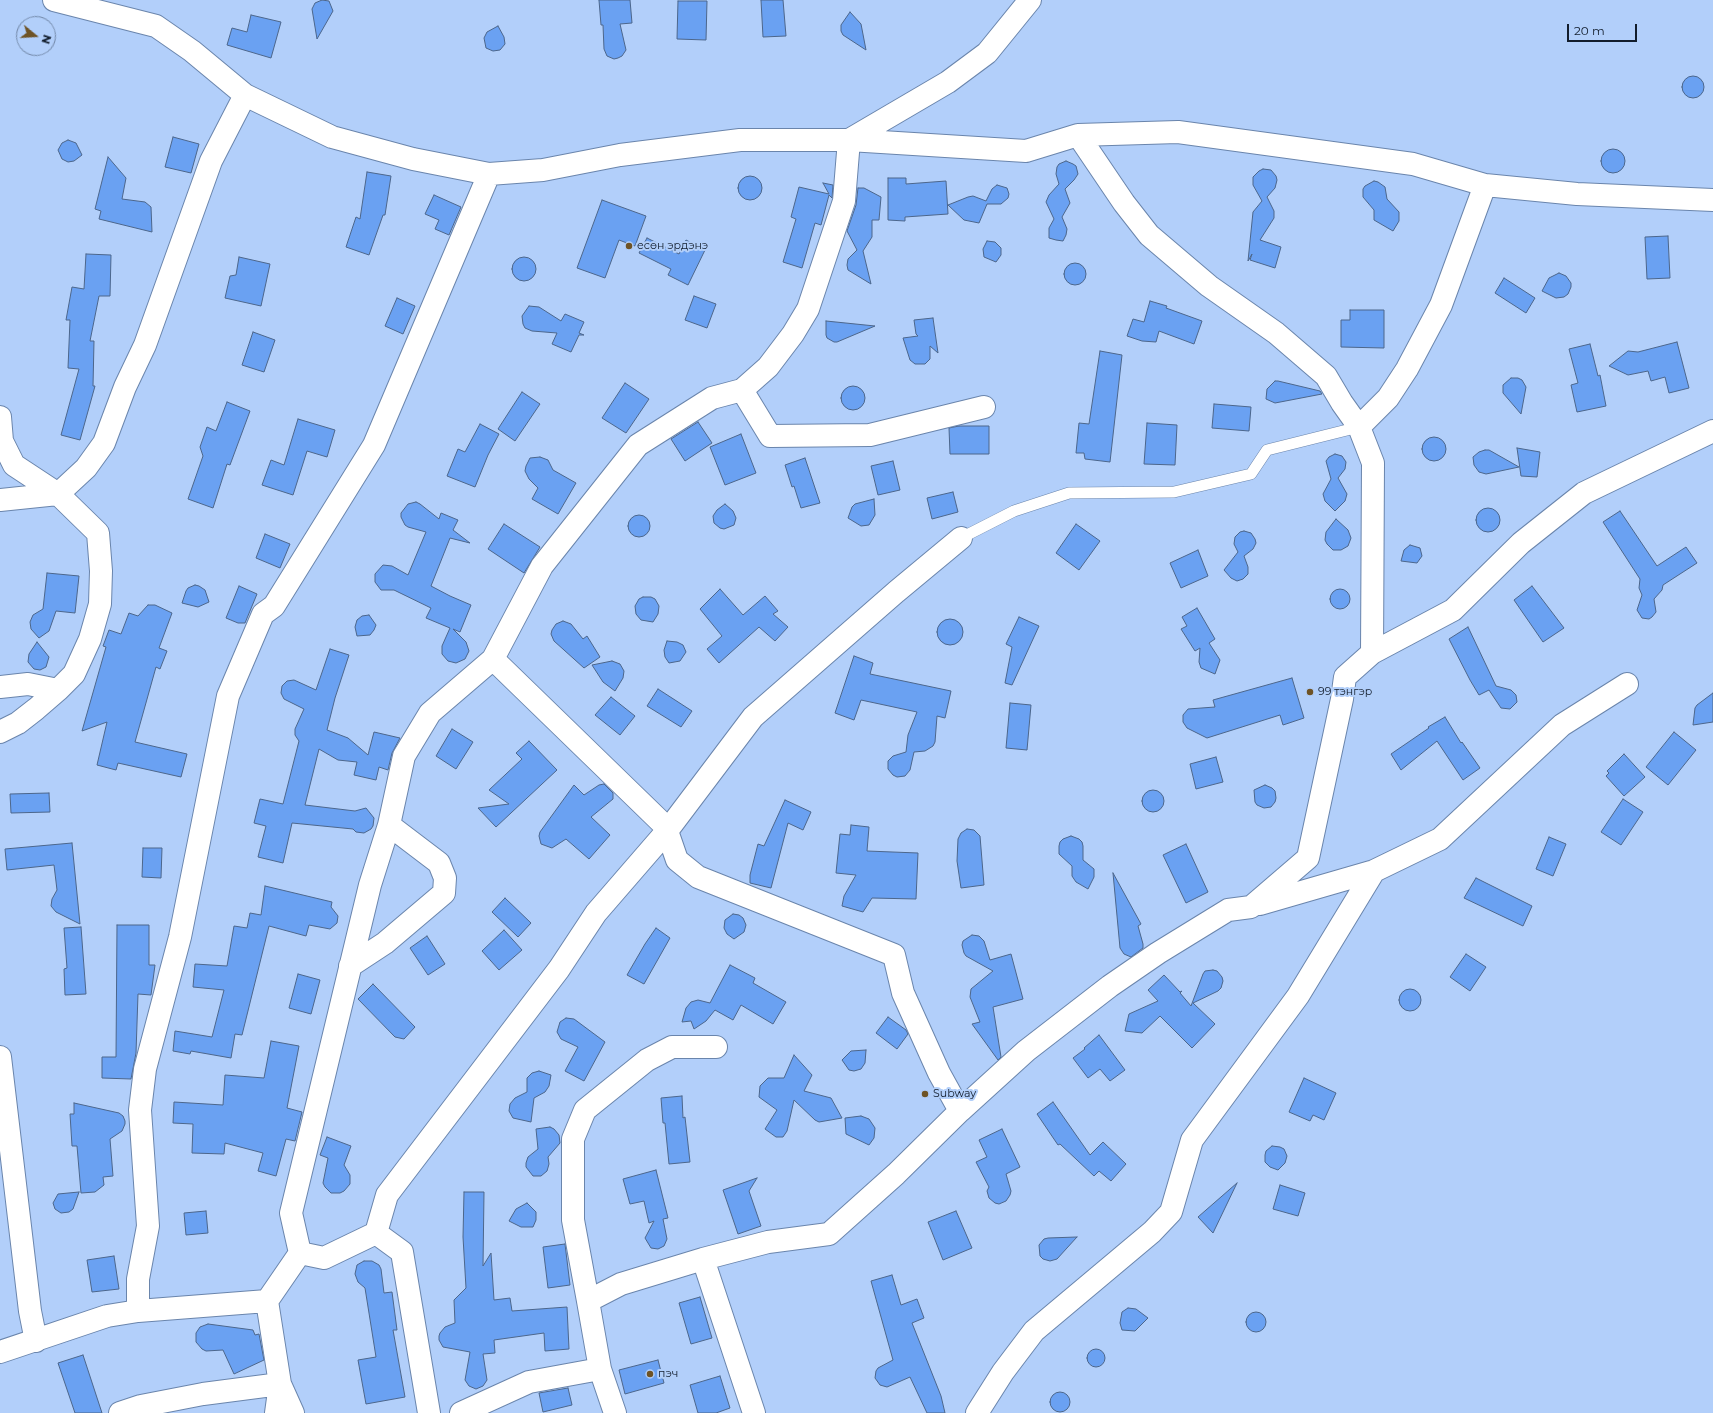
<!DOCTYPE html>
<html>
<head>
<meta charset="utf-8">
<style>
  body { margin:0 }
  #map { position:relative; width:1713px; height:1413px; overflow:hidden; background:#b2cffa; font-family:Montserrat,sans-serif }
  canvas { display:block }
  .north { position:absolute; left:16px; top:16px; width:40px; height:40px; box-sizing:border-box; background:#b2cffa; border:1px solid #7288a8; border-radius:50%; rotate:108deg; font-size:11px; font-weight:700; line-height:16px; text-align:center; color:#121d2c }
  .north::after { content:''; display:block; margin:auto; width:14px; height:18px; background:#6e5325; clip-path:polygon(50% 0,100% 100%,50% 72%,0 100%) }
  .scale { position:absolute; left:1567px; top:24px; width:70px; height:18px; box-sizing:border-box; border:2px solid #121d2c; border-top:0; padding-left:5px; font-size:12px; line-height:14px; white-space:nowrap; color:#121d2c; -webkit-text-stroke:3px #b2cffa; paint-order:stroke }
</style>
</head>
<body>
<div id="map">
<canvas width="1713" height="1413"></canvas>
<div class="north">N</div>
<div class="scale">20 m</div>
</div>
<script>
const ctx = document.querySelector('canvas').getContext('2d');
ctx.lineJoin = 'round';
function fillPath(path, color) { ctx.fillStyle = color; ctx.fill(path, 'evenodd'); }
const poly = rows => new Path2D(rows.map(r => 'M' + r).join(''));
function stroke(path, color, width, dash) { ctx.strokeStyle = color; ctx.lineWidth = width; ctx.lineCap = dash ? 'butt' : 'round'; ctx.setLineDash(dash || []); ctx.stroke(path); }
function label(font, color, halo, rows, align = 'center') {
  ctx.font = font + ' Montserrat,sans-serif'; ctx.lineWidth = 4; ctx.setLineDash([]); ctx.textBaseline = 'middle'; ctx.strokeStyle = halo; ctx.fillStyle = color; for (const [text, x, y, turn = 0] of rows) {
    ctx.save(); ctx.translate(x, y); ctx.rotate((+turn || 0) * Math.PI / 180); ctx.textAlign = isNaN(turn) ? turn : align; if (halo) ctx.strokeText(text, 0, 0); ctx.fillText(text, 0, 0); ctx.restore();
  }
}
const building = poly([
  [322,0,329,1,333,11,317,39,312,9,315,3,322,0],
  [599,0,630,0,632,23,620,24,626,50,622,56,618,58,614,59,607,56,604,49,603,25,601,25,599,0],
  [761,0,783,0,786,36,763,37,761,0],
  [678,1,707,1,706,40,677,39,678,1],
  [850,12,861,24,866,50,843,35,841,31,841,25,850,12],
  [251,15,281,22,271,58,227,45,232,28,247,32,251,15],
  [498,26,504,37,505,44,500,50,493,51,486,48,484,38,487,32,498,26],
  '1682 87a11 11 0 1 1 22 0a11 11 0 1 1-22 0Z',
  [173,137,199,144,191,173,165,167,173,137],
  [68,140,76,143,82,155,74,161,68,162,62,159,58,150,62,143,68,140],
  '1601 161a12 12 0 1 1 24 0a12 12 0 1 1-24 0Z',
  [108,157,126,178,122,199,145,202,151,207,152,232,99,219,101,211,95,209,108,157],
  [1066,161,1073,164,1076,166,1078,174,1074,180,1065,189,1070,203,1062,217,1067,229,1066,235,1063,241,1056,240,1049,238,1049,228,1054,219,1046,202,1049,195,1059,184,1056,174,1057,167,1059,164,1066,161],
  [1263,169,1271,170,1276,176,1277,180,1275,188,1267,197,1274,211,1274,218,1260,240,1281,247,1275,268,1250,260,1252,254,1248,261,1253,212,1262,201,1253,185,1253,177,1259,171,1263,169],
  [367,172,391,176,385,215,383,215,369,255,346,247,356,217,360,219,367,172],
  '738 188a12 12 0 1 1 24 0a12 12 0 1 1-24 0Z',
  [888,178,906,178,906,184,946,181,948,214,905,217,905,221,888,220,888,178],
  [1374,181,1378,182,1385,187,1387,199,1399,212,1399,221,1393,231,1374,220,1374,210,1363,197,1363,189,1365,186,1374,181],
  [823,183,833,185,832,198,829,195,821,225,815,223,802,268,783,262,796,219,791,217,799,187,829,194,823,183],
  [997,185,1007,188,1009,194,1008,198,1001,204,987,204,979,223,964,220,948,205,968,197,973,196,986,201,992,189,997,185],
  [858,188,864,188,881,197,879,220,872,220,872,237,863,251,871,284,848,270,847,265,848,259,857,250,847,231,856,205,858,188],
  [434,195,461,207,449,235,435,229,439,220,425,214,434,195],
  [602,200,646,216,635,246,619,240,605,278,577,268,602,200],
  [1668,236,1670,278,1647,279,1645,237,1668,236],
  [647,238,679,254,686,240,705,250,688,285,668,275,671,269,639,253,647,238],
  [987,241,995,242,1001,248,1001,255,996,262,984,257,983,249,987,241],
  [86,254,111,255,110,296,99,296,90,341,94,341,93,386,95,386,80,440,61,435,79,369,68,368,70,320,66,320,72,287,84,289,86,254],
  '512 269a12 12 0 1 1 24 0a12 12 0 1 1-24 0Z',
  [239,257,270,264,261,306,225,298,230,276,236,275,239,257],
  '1064 274a11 11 0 1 1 22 0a11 11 0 1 1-22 0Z',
  [1559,273,1566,276,1571,283,1571,287,1568,294,1564,297,1556,298,1542,291,1549,278,1559,273],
  [1504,278,1535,298,1526,313,1495,293,1504,278],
  [694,296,716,304,707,328,685,320,694,296],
  [397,298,415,306,403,334,385,326,397,298],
  [1150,301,1167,306,1166,308,1202,321,1194,344,1159,331,1156,342,1142,341,1127,336,1133,319,1144,322,1150,301],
  [529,306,539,307,561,321,565,314,584,322,579,333,584,335,579,335,571,352,552,344,557,333,532,331,525,328,523,324,522,316,529,306],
  [1350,310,1384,310,1384,348,1341,347,1341,320,1350,320,1350,310],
  [933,318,938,353,930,346,930,359,925,364,915,364,910,360,903,338,918,336,916,334,914,320,933,318],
  [826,321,875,326,837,342,834,342,827,338,826,335,826,321],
  [253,332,275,340,264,372,242,365,253,332],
  [1677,342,1689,388,1669,393,1665,377,1651,381,1648,371,1628,375,1609,366,1628,351,1638,352,1677,342],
  [1590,344,1598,376,1600,375,1606,406,1577,412,1571,385,1578,383,1569,349,1590,344],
  [1100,351,1122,355,1110,462,1085,459,1084,453,1076,453,1079,423,1089,424,1100,351],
  [1511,378,1518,378,1522,380,1526,387,1521,414,1503,393,1503,385,1511,378],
  [1275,381,1278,381,1320,391,1322,394,1275,403,1266,399,1267,389,1275,381],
  [625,383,649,399,626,433,602,418,625,383],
  '841 398a12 12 0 1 1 24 0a12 12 0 1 1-24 0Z',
  [522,392,540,404,515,441,498,429,522,392],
  [227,402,250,411,230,465,227,464,213,508,188,499,203,456,200,447,207,427,216,431,227,402],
  [1214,404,1251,407,1249,431,1212,428,1214,404],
  [298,419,335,430,327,457,307,451,293,495,262,485,271,460,284,465,298,419],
  [698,422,712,443,685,461,671,439,698,422],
  [1147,423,1177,425,1175,465,1144,464,1147,423],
  [480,424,499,434,488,455,475,487,447,476,458,449,465,452,480,424],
  [959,426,989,426,989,454,950,454,949,428,959,426],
  [741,434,756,473,725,485,710,447,741,434],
  '1422 449a12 12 0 1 1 24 0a12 12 0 1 1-24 0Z',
  [1517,448,1540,452,1537,477,1521,476,1517,448],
  [1485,450,1489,450,1519,467,1486,474,1479,472,1474,465,1473,457,1479,452,1485,450],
  [1335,454,1342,456,1346,462,1345,469,1338,478,1347,494,1345,501,1335,511,1325,501,1323,494,1331,479,1326,461,1329,457,1335,454],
  [540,457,548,460,553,470,576,483,558,514,532,499,538,488,529,479,525,471,526,466,530,458,540,457],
  [805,458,820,503,801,508,794,486,792,487,785,465,805,458],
  [893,461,900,490,878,495,871,466,893,461],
  [953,492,958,512,932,519,927,498,953,492],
  [874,499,875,515,869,525,861,526,848,518,852,507,855,504,874,499],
  [416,502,420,504,439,519,441,513,458,520,453,530,470,543,450,538,431,586,450,596,471,605,460,632,453,629,466,642,469,651,465,659,456,663,448,661,442,654,442,646,450,628,426,618,431,608,394,590,381,590,375,582,375,574,383,565,392,566,408,575,426,532,408,527,405,525,401,517,401,513,408,504,416,502],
  [725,504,733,511,736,518,734,525,724,529,720,528,714,523,713,516,717,510,725,504],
  '1476 520a12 12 0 1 1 24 0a12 12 0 1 1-24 0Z',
  [1620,511,1657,566,1686,547,1697,563,1663,585,1662,590,1654,599,1656,612,1652,617,1649,619,1642,618,1637,610,1642,595,1639,588,1640,579,1603,522,1620,511],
  '628 526a11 11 0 1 1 22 0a11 11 0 1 1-22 0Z',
  [1336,519,1348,530,1351,538,1348,546,1341,550,1333,550,1327,544,1325,540,1326,532,1336,519],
  [504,524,540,547,524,573,488,549,504,524],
  [1076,524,1100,541,1079,570,1056,553,1076,524],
  [1244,531,1251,533,1255,539,1256,543,1253,549,1244,556,1248,567,1248,574,1243,579,1237,581,1231,578,1224,570,1238,552,1234,544,1235,537,1240,532,1244,531],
  [265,534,290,544,280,568,256,558,265,534],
  [1410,545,1420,548,1422,556,1417,563,1401,561,1404,550,1410,545],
  [1198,550,1208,576,1181,588,1170,563,1198,550],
  [47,573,79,576,75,613,56,611,49,631,39,638,31,629,30,622,33,615,43,609,47,573],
  [195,585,199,586,205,590,209,602,198,607,182,603,186,591,188,588,195,585],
  [239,586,257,594,245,623,238,623,226,618,239,586],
  [1532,586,1564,628,1543,642,1514,600,1532,586],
  [720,589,743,615,765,596,778,611,773,614,788,627,775,641,759,627,719,663,707,649,722,636,700,609,720,589],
  '1330 599a10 10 0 1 1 20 0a10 10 0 1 1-20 0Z',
  [643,597,651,597,655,599,659,606,658,614,653,622,641,620,636,614,635,606,639,599,643,597],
  [148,605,155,605,172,613,159,648,167,651,160,669,156,667,135,742,187,754,181,777,118,763,116,770,97,765,107,722,82,731,106,647,103,646,109,630,121,634,129,613,138,616,148,605],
  [1197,608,1215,639,1209,643,1220,660,1215,674,1201,668,1199,662,1200,648,1195,651,1181,629,1187,626,1182,617,1197,608],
  [369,615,376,625,374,630,370,635,357,636,355,627,357,620,362,616,369,615],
  [1019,617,1039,626,1012,685,1005,683,1012,647,1006,644,1019,617],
  '937 632a13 13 0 1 1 26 0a13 13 0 1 1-26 0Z',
  [563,621,571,624,583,639,587,636,600,657,584,668,554,641,551,634,552,630,556,624,563,621],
  [1468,627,1496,686,1511,690,1516,695,1517,702,1510,709,1501,708,1489,690,1479,695,1470,680,1449,639,1468,627],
  [667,641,677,642,683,645,686,652,680,661,669,663,665,657,664,650,667,641],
  [37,642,49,657,46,667,40,670,34,669,28,662,29,654,37,642],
  [330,649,349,655,335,698,327,730,348,738,368,755,374,732,400,738,392,753,388,770,379,767,376,780,354,775,357,762,338,760,319,749,305,805,355,811,366,808,374,818,373,826,371,829,364,833,356,832,353,829,292,823,283,863,258,857,266,826,254,823,260,799,283,804,299,741,295,735,295,729,304,709,284,699,281,693,282,686,287,681,294,680,316,690,330,649],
  [854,656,873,663,870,674,951,691,945,718,937,716,935,742,933,746,925,751,914,752,910,770,905,776,897,777,893,775,888,769,888,761,893,756,906,752,908,735,917,712,861,700,854,720,835,713,854,656],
  [612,661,620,664,624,671,623,678,615,691,603,682,592,665,612,661],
  [1292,678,1304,718,1283,725,1280,715,1207,738,1187,728,1183,722,1183,715,1188,709,1215,707,1213,700,1292,678],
  [658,689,692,711,681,727,647,706,658,689],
  [1713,693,1713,722,1693,725,1695,708,1697,705,1713,693],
  [611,697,635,716,620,735,595,715,611,697],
  [1010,703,1031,705,1027,750,1006,748,1010,703],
  [1445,717,1461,743,1462,742,1480,768,1463,780,1437,741,1401,770,1391,754,1429,728,1428,727,1445,717],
  [452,729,473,742,456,769,436,756,452,729],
  [1674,732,1696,750,1668,785,1646,767,1674,732],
  [529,741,557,770,496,827,478,808,509,804,489,790,522,759,516,753,529,741],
  [1624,754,1645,777,1624,796,1606,776,1609,773,1607,771,1624,754],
  [1216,757,1223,782,1196,789,1190,764,1216,757],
  [604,784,613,793,613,799,591,817,610,835,589,859,566,839,552,848,541,844,539,836,540,832,574,785,584,795,599,785,604,784],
  [1265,785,1272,788,1275,791,1276,798,1275,802,1271,807,1264,808,1257,805,1255,802,1254,790,1265,785],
  '1142 801a11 11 0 1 1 22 0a11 11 0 1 1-22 0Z',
  [49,793,50,812,11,813,10,794,49,793],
  [1623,799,1643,812,1621,845,1601,832,1623,799],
  [785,800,811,812,803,830,788,823,771,888,750,883,750,875,758,844,764,846,785,800],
  [851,825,869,827,867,851,918,853,916,899,872,898,863,912,842,906,844,896,856,875,836,873,840,834,850,835,851,825],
  [967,829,974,830,980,836,984,885,961,888,957,861,958,839,961,833,967,829],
  [1071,836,1079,839,1082,842,1083,846,1083,860,1094,869,1094,877,1088,889,1076,882,1072,876,1072,866,1059,854,1059,846,1060,842,1063,839,1071,836],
  [1549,837,1566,844,1553,876,1536,869,1549,837],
  [72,843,80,924,56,912,51,906,52,899,57,890,54,865,7,870,5,849,72,843],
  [1186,844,1208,892,1186,903,1163,855,1186,844],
  [143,848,162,848,161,878,142,877,143,848],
  [1113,873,1141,924,1138,926,1143,944,1143,948,1131,957,1124,954,1120,948,1113,873],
  [1476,878,1532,906,1523,926,1464,898,1476,878],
  [265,886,332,902,331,907,338,916,337,923,330,929,309,925,306,936,269,926,242,1035,235,1034,231,1058,191,1051,190,1054,173,1051,175,1031,212,1037,224,990,193,987,195,964,227,966,234,926,247,928,250,913,261,915,265,886],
  [505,898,531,923,518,937,492,912,505,898],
  [733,914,739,915,743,918,746,925,744,932,734,939,727,934,724,928,725,920,733,914],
  [117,925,149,925,149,965,155,965,151,995,138,994,136,1053,131,1079,102,1078,102,1057,116,1057,117,925],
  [81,927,86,994,65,995,64,969,67,968,64,928,81,927],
  [656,928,670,938,644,984,627,975,645,944,656,928],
  [504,930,522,950,499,970,482,951,504,930],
  [972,935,979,936,984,941,990,960,1011,954,1023,999,993,1007,1001,1057,998,1060,972,1024,980,1022,970,997,971,989,993,971,966,956,964,953,962,945,963,941,972,935],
  [427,936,445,964,428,975,410,948,427,936],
  [1466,954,1486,967,1470,991,1450,977,1466,954],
  [730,965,755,978,753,983,786,1002,773,1024,741,1005,733,1020,715,1010,706,1021,694,1029,691,1021,682,1022,686,1008,691,1002,698,1000,710,1003,730,965],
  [1213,970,1217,971,1222,977,1223,981,1221,988,1218,991,1193,1003,1215,1024,1192,1048,1160,1016,1142,1033,1125,1031,1129,1014,1158,1001,1148,990,1164,975,1180,992,1182,991,1180,993,1191,1006,1203,974,1205,971,1213,970],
  [298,974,320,980,311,1014,289,1008,298,974],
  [373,984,415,1027,404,1039,395,1037,358,999,373,984],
  '1399 1000a11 11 0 1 1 22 0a11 11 0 1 1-22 0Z',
  [888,1017,906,1030,908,1034,897,1049,876,1033,888,1017],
  [566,1018,574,1019,605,1042,584,1081,565,1071,578,1047,561,1039,557,1032,560,1022,566,1018],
  [1099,1035,1125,1070,1110,1081,1100,1069,1088,1078,1073,1058,1085,1049,1084,1048,1099,1035],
  [271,1041,299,1046,287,1108,302,1112,295,1141,286,1139,276,1176,258,1171,263,1153,225,1143,224,1154,192,1153,193,1124,173,1123,174,1102,223,1105,225,1075,264,1078,271,1041],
  [866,1050,865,1063,861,1069,854,1071,849,1070,842,1060,851,1051,866,1050],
  [794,1055,812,1075,804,1091,831,1098,842,1118,819,1122,815,1120,794,1100,787,1131,783,1137,776,1137,765,1129,777,1110,759,1097,760,1086,768,1078,784,1078,794,1055],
  [539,1071,551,1075,549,1086,545,1092,534,1098,531,1122,513,1118,509,1111,510,1104,515,1098,527,1092,527,1078,532,1073,539,1071],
  [1304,1078,1336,1093,1324,1120,1313,1115,1310,1121,1289,1112,1304,1078],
  [682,1096,683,1118,685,1117,690,1162,669,1164,665,1123,663,1123,661,1098,682,1096],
  [1053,1102,1090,1155,1103,1142,1126,1164,1111,1181,1099,1171,1094,1176,1060,1144,1058,1145,1037,1114,1053,1102],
  [74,1103,119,1113,123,1116,125,1121,125,1124,122,1131,110,1139,113,1176,103,1177,104,1185,95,1192,81,1193,77,1146,72,1146,70,1114,74,1114,74,1103],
  [861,1116,869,1119,875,1128,874,1138,869,1145,846,1134,845,1118,861,1116],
  [550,1127,554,1129,559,1135,560,1143,548,1157,549,1164,547,1171,541,1176,533,1176,526,1167,526,1163,528,1157,538,1149,536,1129,550,1127],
  [1002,1129,1020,1167,1006,1174,1011,1191,1010,1195,1006,1201,999,1204,995,1203,989,1198,987,1191,989,1187,976,1162,987,1157,979,1140,1002,1129],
  [327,1137,351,1146,344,1165,350,1175,350,1184,344,1191,340,1193,331,1193,325,1187,323,1183,328,1158,320,1155,327,1137],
  [1272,1146,1280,1147,1284,1149,1287,1156,1285,1163,1278,1170,1270,1167,1265,1162,1265,1155,1266,1151,1272,1146],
  [656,1170,668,1218,663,1219,667,1239,664,1246,658,1249,651,1248,645,1238,654,1221,649,1223,644,1201,630,1204,623,1179,656,1170],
  [757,1178,749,1191,761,1226,738,1234,723,1190,757,1178],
  [1237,1183,1213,1233,1198,1217,1237,1183],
  [1280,1185,1305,1193,1298,1216,1273,1209,1280,1185],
  [79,1192,73,1209,69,1212,61,1213,55,1209,53,1203,58,1194,79,1192],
  [464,1192,484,1192,483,1266,491,1253,494,1300,510,1298,512,1311,567,1307,569,1349,545,1351,544,1333,494,1340,495,1353,483,1354,487,1380,483,1386,476,1389,469,1386,465,1380,470,1352,443,1347,439,1340,439,1336,440,1333,445,1327,455,1323,454,1300,466,1288,463,1237,464,1192],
  [527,1203,536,1212,536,1220,533,1227,521,1227,509,1221,516,1209,527,1203],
  [206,1211,208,1233,186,1235,184,1213,206,1211],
  [956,1211,972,1248,943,1260,928,1222,956,1211],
  [1077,1237,1057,1259,1050,1261,1043,1259,1040,1256,1039,1245,1044,1239,1048,1238,1077,1237],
  [565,1244,570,1285,548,1288,543,1247,565,1244],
  [114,1256,119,1289,92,1292,87,1260,114,1256],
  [364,1261,372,1261,379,1265,381,1269,384,1293,392,1292,397,1330,393,1330,405,1397,366,1404,358,1360,376,1357,365,1288,358,1282,355,1274,357,1265,364,1261],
  [892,1275,901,1305,917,1299,924,1318,912,1323,941,1396,945,1413,927,1413,910,1377,887,1387,880,1385,875,1378,876,1371,878,1368,893,1360,871,1281,892,1275],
  [700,1297,712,1338,691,1344,679,1303,700,1297],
  [1128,1308,1136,1309,1148,1318,1135,1331,1122,1330,1120,1323,1122,1312,1128,1308],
  '1246 1322a10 10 0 1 1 20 0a10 10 0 1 1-20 0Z',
  [208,1324,253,1330,255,1335,259,1334,264,1360,234,1374,223,1350,206,1351,202,1349,196,1342,196,1333,200,1327,208,1324],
  '1087 1358a9 9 0 1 1 18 0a9 9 0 1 1-18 0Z',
  [83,1355,102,1413,75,1413,58,1363,83,1355],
  [658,1360,664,1383,625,1394,619,1370,658,1360],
  [720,1376,730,1408,716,1413,698,1413,690,1385,720,1376],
  [568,1388,572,1405,543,1412,539,1393,568,1388],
  '1050 1402a10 10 0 1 1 20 0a10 10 0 1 1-20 0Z'
]);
const lane = poly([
  [961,538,1014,511,1069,493,1174,492,1251,474,1267,450,1359,427]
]);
const street = poly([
  [54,0,156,26,192,51,245,95,332,137,413,159,489,174,543,170,620,155,740,140,849,140,1026,151,1078,135,1178,132,1413,164,1485,185,1577,194,1713,200],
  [1078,135,1124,203,1149,235,1209,286,1276,333,1326,376,1342,403,1359,427],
  [742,390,770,436,870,435,984,407],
  [0,417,2,441,14,465,58,494,98,533,101,571,100,604,90,639,74,674,58,690,36,709,18,723,0,732],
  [0,500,58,494,86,468,104,443,125,387,145,345,211,161,245,95],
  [1372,653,1373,463,1359,427,1388,398,1407,369,1441,305,1485,185],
  [493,659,662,823,667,831,677,860,698,877,894,955,903,993,939,1073,960,1111],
  [0,687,28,684,58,690],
  [1260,904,1374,871,1440,839,1562,725,1627,684],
  [350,966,385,943,444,893,445,878,439,863,389,825],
  [0,1057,30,1311,36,1341],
  [376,1233,402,1252,429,1413],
  [300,1253,324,1258,376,1233,387,1195,559,969,596,913,667,831,753,717,896,592,961,538],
  [703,1259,754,1413],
  [588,1301,573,1220,573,1139,585,1110,647,1060,672,1047,716,1047],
  [138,1311,267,1301],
  [0,1352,107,1316,138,1311,138,1279,148,1226,140,1110,145,1069,180,937,228,696,263,614,274,606,374,445,489,174],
  [600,1369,615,1413],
  [120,1413,141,1406,203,1394,280,1384,293,1413],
  [276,1413,280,1384,267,1301,300,1253,291,1213,370,885,389,825,404,756,430,713,493,659,542,566,638,445,712,398,742,390,768,367,793,334,808,309,844,201,849,140,948,82,987,53,1030,0],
  [461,1413,529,1382,600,1369,588,1301,621,1284,703,1259,768,1242,829,1234,896,1174,960,1111,1026,1051,1110,986,1158,953,1228,910,1251,907,1308,858,1342,699,1345,677,1372,653,1453,610,1521,543,1584,493,1713,431],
  [977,1413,1003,1372,1034,1331,1152,1232,1171,1212,1192,1140,1298,996,1374,871]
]);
const markers = [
  [629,246,4,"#6e5325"],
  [1310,692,4,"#6e5325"],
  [925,1094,4,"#6e5325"],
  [650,1374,4,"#6e5325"]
];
const poiNames = [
  ["есөн эрдэнэ",637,246],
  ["99 тэнгэр",1318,692],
  ["Subway",933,1094],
  ["пэч",658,1374]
];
fillPath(building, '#6aa1f2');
stroke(building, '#4c668b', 1);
stroke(lane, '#6a85ac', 12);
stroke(street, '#6a85ac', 24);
stroke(lane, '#fff', 11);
stroke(street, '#fff', 22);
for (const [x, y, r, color] of markers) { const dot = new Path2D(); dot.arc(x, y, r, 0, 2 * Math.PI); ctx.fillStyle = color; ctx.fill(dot); stroke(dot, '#b2cffa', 1.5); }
label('11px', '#121d2c', '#b2cffa', poiNames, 'left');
</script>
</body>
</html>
